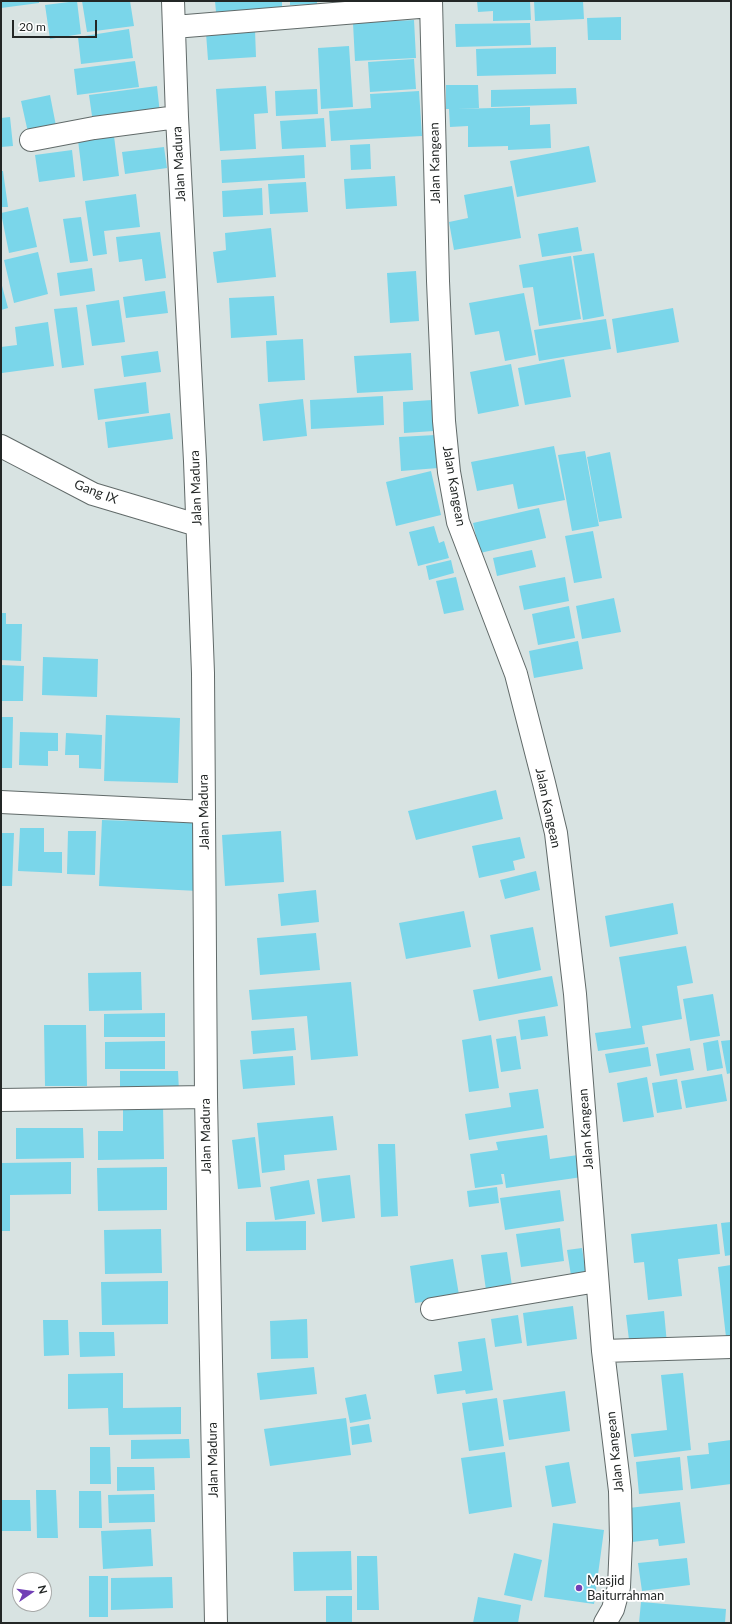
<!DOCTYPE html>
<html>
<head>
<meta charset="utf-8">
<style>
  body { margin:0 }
  #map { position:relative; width:732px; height:1624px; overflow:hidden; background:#d8e3e2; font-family:Lato,sans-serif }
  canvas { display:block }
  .frame { position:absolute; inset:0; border:2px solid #232726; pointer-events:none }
  .north { position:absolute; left:12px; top:1572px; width:40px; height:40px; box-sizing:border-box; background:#fff; border:1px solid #a7a9a8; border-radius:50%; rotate:77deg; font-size:11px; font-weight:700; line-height:16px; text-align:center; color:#232726 }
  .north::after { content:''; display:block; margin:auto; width:14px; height:18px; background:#723fb6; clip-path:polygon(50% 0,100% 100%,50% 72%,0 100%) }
  .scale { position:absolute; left:12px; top:20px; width:85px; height:18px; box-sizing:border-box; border:2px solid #232726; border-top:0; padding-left:5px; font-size:12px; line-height:14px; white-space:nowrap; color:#232726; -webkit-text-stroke:3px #fff; paint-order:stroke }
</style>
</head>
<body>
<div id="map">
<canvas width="732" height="1624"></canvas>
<div class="frame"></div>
<div class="north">N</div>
<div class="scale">20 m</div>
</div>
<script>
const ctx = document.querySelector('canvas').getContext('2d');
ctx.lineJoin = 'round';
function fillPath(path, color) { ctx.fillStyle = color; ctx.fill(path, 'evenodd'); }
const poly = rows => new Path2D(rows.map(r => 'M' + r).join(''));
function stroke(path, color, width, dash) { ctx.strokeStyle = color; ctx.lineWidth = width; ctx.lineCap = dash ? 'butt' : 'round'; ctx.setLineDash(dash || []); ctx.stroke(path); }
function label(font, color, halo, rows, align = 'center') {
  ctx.font = font + ' Lato,sans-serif'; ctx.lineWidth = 3.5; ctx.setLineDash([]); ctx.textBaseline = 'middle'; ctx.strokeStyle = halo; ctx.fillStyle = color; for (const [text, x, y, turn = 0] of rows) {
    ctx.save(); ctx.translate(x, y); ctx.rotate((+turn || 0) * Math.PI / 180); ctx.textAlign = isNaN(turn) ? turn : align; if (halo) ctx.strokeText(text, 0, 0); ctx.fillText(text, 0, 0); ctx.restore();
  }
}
const building = poly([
  [1,1,39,1,39,3,1,8],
  [77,1,81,34,50,39,45,5],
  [82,1,130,1,134,26,87,32],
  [215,1,282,1,282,7,216,12],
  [290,1,317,1,317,4,290,5],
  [477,1,530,1,531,20,493,21,493,11,478,12],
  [534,1,583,1,584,19,535,21],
  [621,17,621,40,588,40,587,18],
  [414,20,416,58,355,61,353,23],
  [530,23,531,45,456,47,455,24],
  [129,29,133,58,81,64,78,37],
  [255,30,256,57,208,60,206,33],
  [349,46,353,107,321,109,318,48],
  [556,47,556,74,477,76,476,49],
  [414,59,416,89,370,92,368,62],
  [135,61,139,87,77,95,74,69],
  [446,85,478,85,479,108,457,109,530,107,530,125,550,124,551,148,508,150,508,132,508,146,468,147,468,126,450,127,449,109,446,109],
  [157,86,160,114,93,123,89,95],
  [266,86,268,113,254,114,256,149,220,151,216,89],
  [576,88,577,104,491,107,491,90],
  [317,89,318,114,276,116,275,91],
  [419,91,422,136,331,141,329,111,371,108,370,94],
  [50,95,57,131,29,137,21,101],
  [10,117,13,146,1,147,1,118],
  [324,118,326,147,282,149,280,121],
  [114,136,119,176,83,181,78,140],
  [370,144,371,169,351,170,350,145],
  [589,146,596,182,517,197,510,161],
  [164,147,167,168,125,174,122,152],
  [72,150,75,177,39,182,35,155],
  [304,155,305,178,222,183,221,160],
  [1,171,3,171,8,207,1,207],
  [395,176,397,206,346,209,344,179],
  [306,182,308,212,270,214,268,184],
  [512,186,521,238,454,250,449,222,468,218,464,195],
  [262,188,263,215,223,217,222,191],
  [136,194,140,227,104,231,107,254,93,256,85,201],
  [28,207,37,247,9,253,1,213],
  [81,217,88,261,70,263,63,219],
  [578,227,582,251,542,257,538,234],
  [271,228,276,277,217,283,213,252,226,250,225,233],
  [160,232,166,278,145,281,142,259,119,262,116,237],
  [38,252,48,294,14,303,4,260],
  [594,253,604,316,583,320,573,256],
  [571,256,581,319,539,326,533,287,523,288,519,265],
  [92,268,95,291,60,296,57,273],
  [416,271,419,321,390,323,387,273],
  [1,282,8,308,1,310],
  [165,291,168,313,126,318,123,297],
  [524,293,536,355,505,361,499,331,475,335,469,303],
  [274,296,277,335,231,338,229,298],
  [119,300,125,342,92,346,86,305],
  [77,307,84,365,62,368,54,309],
  [673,308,679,342,617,353,612,319],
  [606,319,611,349,539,361,534,330],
  [48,322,54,366,2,373,1,347,17,345,15,327],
  [303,339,305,380,268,382,266,341],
  [158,351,161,372,124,377,121,356],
  [411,353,413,390,357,393,354,356],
  [564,359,571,397,525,405,518,368],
  [511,364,519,406,478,414,470,372],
  [146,382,149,413,98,420,94,389],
  [383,396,384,425,311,429,310,400],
  [303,399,307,436,263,441,259,404],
  [432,400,434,431,404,433,403,402],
  [170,413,173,439,108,448,105,422],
  [435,435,438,468,401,471,399,437],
  [554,446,565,500,518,509,513,484,477,491,471,462],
  [585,451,599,526,572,531,558,455],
  [610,452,622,518,599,522,587,457],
  [431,471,441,515,396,526,386,482],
  [539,508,546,538,480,553,473,523],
  [434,526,439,543,444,541,449,558,418,566,409,532],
  [593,531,602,578,574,583,565,536],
  [532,550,536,567,497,576,493,558],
  [451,560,454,573,429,580,426,566],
  [456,577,464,610,444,614,436,581],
  [565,577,569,601,524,610,519,586],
  [614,598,621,632,582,639,576,606],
  [569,606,575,638,538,645,532,614],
  [1,613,6,613,6,624,22,624,21,661,1,660],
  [578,641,583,669,534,678,529,651],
  [43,657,98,659,97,697,42,695],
  [1,665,24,666,23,701,1,701],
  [106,715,180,718,178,783,104,781],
  [1,717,13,717,12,768,1,768],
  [20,732,58,733,58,751,48,751,48,766,19,765],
  [66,733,102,735,101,769,79,768,79,755,65,755],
  [496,790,503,819,416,840,408,811],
  [102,820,201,823,198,891,99,886],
  [20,828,44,828,44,852,62,852,62,873,18,871],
  [68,831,96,831,95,875,67,874],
  [281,831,284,882,225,886,222,835],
  [1,833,14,833,12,886,1,886],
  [520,837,525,858,513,861,515,870,479,878,472,846],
  [536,871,540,890,505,899,500,880],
  [316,890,319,922,281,926,278,894],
  [673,903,678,934,610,947,605,916],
  [464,911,471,947,406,959,399,923],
  [533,927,541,970,498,979,490,935],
  [316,933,320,970,260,975,257,938],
  [686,946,693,983,677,986,682,1019,642,1026,645,1044,598,1051,595,1033,631,1028,619,957],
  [141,972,142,1010,89,1011,88,973],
  [552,976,558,1006,479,1021,473,990],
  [351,982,358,1056,311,1060,307,1016,252,1020,249,990],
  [713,994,720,1036,690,1041,683,999],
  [165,1013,165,1037,104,1037,104,1014],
  [545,1016,548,1036,521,1040,518,1020],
  [44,1025,86,1025,87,1086,45,1086],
  [294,1028,296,1050,253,1054,251,1031],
  [491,1035,499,1088,469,1092,462,1040],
  [516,1036,521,1069,501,1072,496,1039],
  [718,1040,723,1068,707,1071,703,1043],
  [731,1040,731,1073,727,1074,721,1041],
  [165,1041,165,1069,105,1069,105,1042],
  [648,1047,651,1066,609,1073,605,1054],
  [690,1048,694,1070,660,1076,656,1054],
  [293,1056,295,1085,243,1089,240,1060],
  [120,1071,178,1071,179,1091,120,1091],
  [722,1074,727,1101,686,1108,681,1081],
  [647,1077,654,1117,623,1122,617,1083],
  [677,1079,682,1109,657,1113,652,1083],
  [538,1089,544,1128,469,1140,465,1114,511,1107,509,1093],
  [163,1105,164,1159,98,1160,98,1131,123,1131,123,1106],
  [333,1116,337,1150,284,1155,285,1170,262,1173,257,1123],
  [16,1128,83,1128,84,1158,16,1159],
  [547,1135,550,1159,578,1155,582,1177,506,1188,504,1174,501,1174,503,1184,475,1188,470,1154,498,1150,496,1142],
  [255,1137,261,1187,238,1189,232,1140],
  [378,1144,395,1144,398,1216,381,1217],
  [71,1162,71,1194,10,1195,10,1231,1,1231,1,1163],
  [167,1167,167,1210,98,1211,97,1168],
  [350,1175,355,1218,322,1222,317,1179],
  [309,1180,315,1214,275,1220,270,1187],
  [497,1187,499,1203,469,1207,467,1191],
  [560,1190,564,1221,505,1230,500,1198],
  [306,1221,306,1250,246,1251,246,1222],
  [731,1222,731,1255,725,1256,721,1223],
  [717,1224,720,1254,678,1259,682,1296,648,1300,644,1262,634,1263,631,1234],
  [560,1228,564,1261,521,1267,516,1234],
  [161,1229,162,1273,105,1274,104,1230],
  [582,1248,587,1280,572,1282,567,1250],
  [507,1252,513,1293,487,1297,481,1255],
  [453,1259,460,1301,437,1300,415,1303,410,1266],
  [731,1265,731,1337,726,1337,718,1267],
  [168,1281,168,1324,102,1325,101,1282],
  [573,1306,577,1339,527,1346,523,1313],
  [664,1311,667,1344,630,1348,626,1315],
  [518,1315,522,1343,495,1347,491,1319],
  [307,1319,308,1358,271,1359,270,1321],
  [43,1320,68,1320,69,1355,44,1356],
  [79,1332,114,1332,115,1356,80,1357],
  [485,1338,493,1390,466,1394,465,1390,437,1394,434,1375,462,1371,458,1342],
  [314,1367,317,1394,260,1400,257,1373],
  [123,1373,123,1408,181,1407,181,1434,109,1435,108,1408,68,1409,68,1374],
  [683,1373,691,1450,634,1457,631,1434,667,1430,661,1375],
  [565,1391,570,1431,509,1440,503,1400],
  [366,1394,371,1419,350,1423,345,1398],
  [497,1398,504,1446,469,1451,462,1403],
  [346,1418,351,1455,270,1466,264,1429],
  [369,1424,372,1442,352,1445,350,1427],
  [189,1439,190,1458,131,1459,131,1440],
  [731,1440,731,1484,691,1489,687,1456,709,1454,708,1443],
  [90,1447,110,1447,111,1484,90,1484],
  [505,1452,512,1507,469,1514,461,1458],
  [680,1457,683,1490,639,1494,636,1462],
  [569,1462,576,1503,552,1507,545,1466],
  [117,1467,154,1467,155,1490,117,1491],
  [36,1490,56,1490,58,1538,37,1538],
  [79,1491,101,1491,102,1528,79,1528],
  [154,1494,155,1522,109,1523,108,1495],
  [1,1500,30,1500,31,1531,1,1531],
  [680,1502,685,1543,659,1546,658,1539,632,1542,629,1508],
  [553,1523,604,1530,594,1604,544,1597],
  [151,1529,153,1566,103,1569,101,1531],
  [351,1551,352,1590,294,1591,293,1552],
  [514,1553,542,1560,532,1601,504,1595],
  [357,1556,377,1556,379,1610,357,1610],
  [687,1558,690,1585,642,1591,638,1563],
  [89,1576,108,1576,108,1617,89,1617],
  [172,1577,173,1608,111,1610,111,1578],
  [326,1596,352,1596,352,1623,326,1623],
  [478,1597,521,1605,518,1623,473,1623],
  [641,1602,726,1609,725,1623,639,1623]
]);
const minor = poly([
  [173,1,177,117,195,461,203,673,206,1097,216,1623],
  [431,1,438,281,444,421,449,472,458,522,516,674,544,783,556,833,575,994,603,1351,620,1491,621,1540,619,1587,613,1609,605,1623],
  [174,27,431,6],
  [31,140,94,128,177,117],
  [1,446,93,494,197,525],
  [1,802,204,812],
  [1,1100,206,1097],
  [432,1309,597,1281],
  [603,1351,731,1347]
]);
const markers = [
  [579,1588,4,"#723fb6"]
];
const streetNames = [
  ["Jalan Kangean",435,163,-91],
  ["Jalan Madura",179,164,-93],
  ["Jalan Kangean",454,486,80],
  ["Jalan Madura",196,488,-92],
  ["Gang IX",96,492,21],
  ["Jalan Kangean",548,808,78],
  ["Jalan Madura",204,812,-91],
  ["Jalan Kangean",586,1129,-94],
  ["Jalan Madura",206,1136,-91],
  ["Jalan Kangean",615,1452,-96],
  ["Jalan Madura",213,1460,-91]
];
const poiNames = [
  ["Masjid",587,1581],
  ["Baiturrahman",587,1596]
];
fillPath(building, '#7ad6ea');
stroke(minor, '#616a69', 24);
stroke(minor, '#fff', 22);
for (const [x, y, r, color] of markers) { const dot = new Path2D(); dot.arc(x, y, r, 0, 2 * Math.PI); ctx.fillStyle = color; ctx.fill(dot); stroke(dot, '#fff', 1.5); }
label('13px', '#232726', '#fff', streetNames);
label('13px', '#232726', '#fff', poiNames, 'left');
</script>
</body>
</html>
